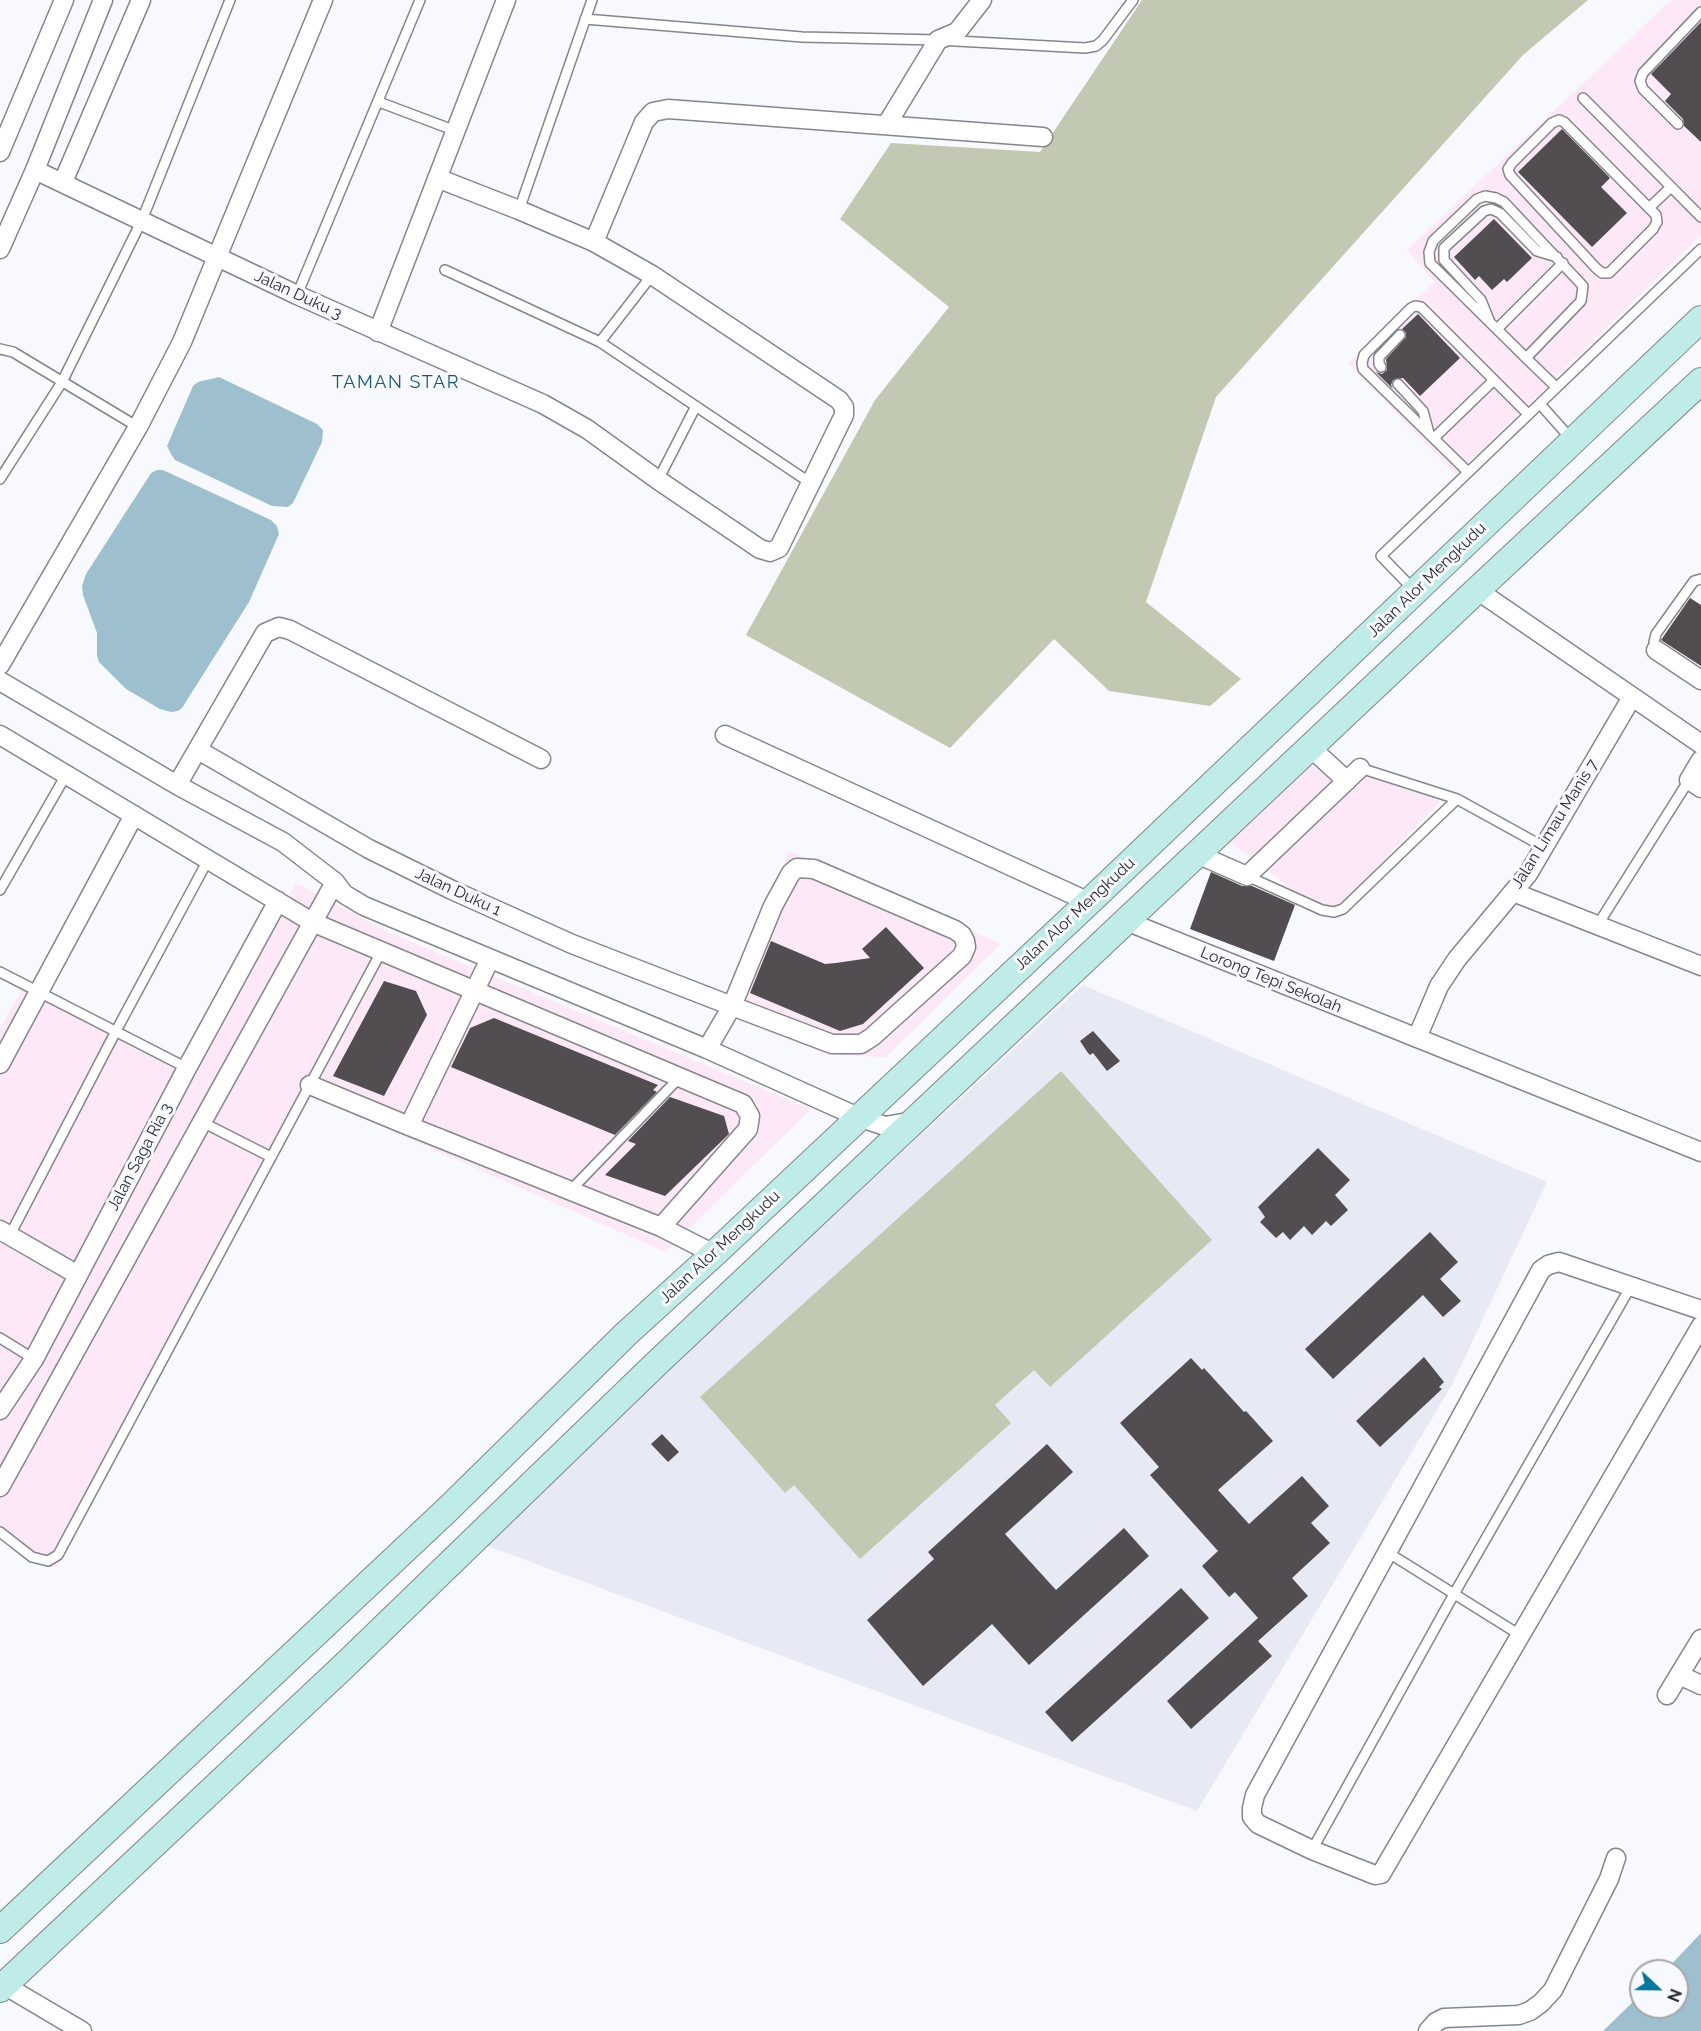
<!DOCTYPE html>
<html>
<head>
<meta charset="utf-8">
<style>
  body { margin:0 }
  #map { position:relative; width:1701px; height:2031px; overflow:hidden; background:#f8f9fe; font-family:Raleway,sans-serif }
  canvas { display:block }
  .north { position:absolute; left:1629px; top:1959px; width:60px; height:60px; box-sizing:border-box; background:#f8f9fe; border:2px solid #a6a7ab; border-radius:50%; rotate:112deg; font-size:16px; font-weight:700; line-height:24px; text-align:center; color:#2b2c2e }
  .north::after { content:''; display:block; margin:auto; width:21px; height:27px; background:#00759e; clip-path:polygon(50% 0,100% 100%,50% 72%,0 100%) }
</style>
</head>
<body>
<div id="map">
<canvas width="1701" height="2031"></canvas>
<div class="north">N</div>
</div>
<script>
const ctx = document.querySelector('canvas').getContext('2d');
ctx.lineJoin = 'round';
function fillPath(path, color) { ctx.fillStyle = color; ctx.fill(path, 'evenodd'); }
const poly = rows => new Path2D(rows.map(r => 'M' + r).join(''));
function stroke(path, color, width, dash) { ctx.strokeStyle = color; ctx.lineWidth = width; ctx.lineCap = dash ? 'butt' : 'round'; ctx.setLineDash(dash || []); ctx.stroke(path); }
function label(font, color, halo, rows, align = 'center') {
  ctx.font = font + ' Raleway,sans-serif'; ctx.lineWidth = 6; ctx.setLineDash([]); ctx.textBaseline = 'middle'; ctx.strokeStyle = halo; ctx.fillStyle = color; for (const [text, x, y, turn = 0] of rows) {
    ctx.save(); ctx.translate(x, y); ctx.rotate((+turn || 0) * Math.PI / 180); ctx.textAlign = isNaN(turn) ? turn : align; if (halo) ctx.strokeText(text, 0, 0); ctx.fillText(text, 0, 0); ctx.restore();
  }
}
const commercial = poly([
  [1671,0,1701,0,1701,235,1456,475,1348,363,1435,282,1407,250],
  [1314,758,1441,801,1329,917,1227,840],
  [789,851,1001,944,886,1057,828,1055,721,1013],
  [296,883,390,933,811,1109,665,1252,306,1093,56,1568,0,1539,0,1029,24,985,194,1078]
]);
const built = poly([
  [1083,985,1547,1182,1452,1385,1197,1811,480,1543]
]);
const green = poly([
  [1142,0,1588,0,1523,55,1216,397,1146,602,1241,679,1210,706,1109,691,1054,639,950,748,746,635,875,400,949,307,840,219,891,143,1040,152],
  [1061,1071,1212,1240,1050,1387,1034,1370,995,1405,1011,1423,860,1559,794,1485,785,1493,700,1397]
]);
const water = poly([
  [219,377,317,424,323,430,322,442,293,503,288,507,272,506,175,460,171,454,167,446,193,386,198,382],
  [157,470,163,470,271,520,277,526,279,534,249,602,182,708,178,711,171,712,160,709,126,689,99,662,97,656,97,633,83,595,82,586,86,574,151,473],
  [1701,1933,1701,2031,1603,2031,1641,1994,1641,2007,1677,2007,1677,1971,1665,1971]
]);
const building = poly([
  [1701,22,1701,142,1684,126,1683,119,1665,101,1671,94,1651,74],
  [1562,129,1610,178,1601,187,1627,213,1592,247,1518,172],
  [1494,219,1532,258,1507,282,1504,279,1492,290,1479,276,1475,280,1454,257],
  [1418,314,1460,358,1420,396,1403,378,1393,380,1391,385,1393,389,1376,372,1382,374,1387,370,1386,359,1406,337,1406,333,1402,329],
  [1690,598,1701,605,1701,666,1661,640],
  [1211,872,1242,886,1252,886,1295,905,1274,961,1190,929],
  [886,927,924,968,863,1024,840,1031,750,993,771,941,825,964,836,963,870,958,862,949],
  [384,981,416,991,427,1015,384,1096,333,1076],
  [494,1018,658,1085,653,1090,657,1092,615,1135,451,1067,470,1028],
  [1093,1031,1120,1061,1107,1071,1093,1053,1090,1055,1088,1053,1080,1041],
  [670,1097,724,1116,729,1134,665,1196,605,1175,636,1144,628,1141],
  [1318,1148,1350,1180,1335,1195,1348,1210,1331,1226,1326,1221,1312,1235,1304,1226,1290,1240,1283,1232,1276,1238,1260,1222,1265,1217,1258,1207],
  [1430,1232,1458,1262,1440,1279,1461,1301,1443,1317,1423,1295,1333,1379,1305,1349],
  [1424,1357,1444,1382,1439,1387,1442,1389,1380,1447,1356,1421],
  [1191,1358,1202,1370,1204,1368,1244,1412,1246,1411,1273,1441,1218,1490,1249,1524,1302,1476,1329,1506,1311,1523,1330,1543,1292,1578,1308,1596,1258,1641,1272,1656,1191,1729,1167,1701,1258,1618,1235,1592,1229,1597,1202,1566,1218,1551,1150,1475,1159,1467,1120,1423],
  [662,1434,679,1452,668,1462,651,1444],
  [1047,1444,1073,1472,1005,1534,1056,1590,1124,1528,1149,1556,1029,1665,992,1624,923,1686,867,1620,934,1559,928,1552],
  [1181,1588,1209,1618,1072,1742,1045,1712]
]);
const service = poly([
  [585,19,802,37,938,40,1085,48,1096,46,1103,40,1133,0],
  [1583,98,1701,217],
  [379,102,456,131],
  [1559,120,1564,122,1656,215,1657,222,1653,229,1609,273,1602,273,1596,268,1510,175,1508,169,1512,163,1552,123,1559,120],
  [1678,124,1643,89,1640,81,1643,73,1701,12],
  [1649,208,1671,187],
  [519,210,592,0],
  [445,270,600,342,812,484],
  [297,295,420,0],
  [1489,320,1481,300,1444,260,1444,248,1484,211,1491,209,1500,213,1537,251,1557,257],
  [1497,329,1563,263],
  [600,342,652,275],
  [0,349,13,352,138,427],
  [1526,358,1581,301,1583,286,1504,202,1496,198,1485,196,1477,199,1433,241,1429,252,1430,263,1526,358,1556,387],
  [1381,367,1379,364,1379,357,1400,335],
  [1398,384,1423,411,1429,433],
  [1540,404,1572,440],
  [1434,438,1494,380],
  [1468,472,1363,369,1362,363,1364,355,1411,308,1415,306,1421,307,1528,414],
  [0,479,62,382,142,220,230,0],
  [658,480,696,406],
  [1415,591,1381,556,1701,249],
  [1656,650,1654,642,1656,634,1694,581,1701,579],
  [1360,768,1457,799,1544,847],
  [1247,876,1322,910,1334,912,1343,909,1457,799],
  [0,890,66,775],
  [1597,926,1689,780],
  [0,972,187,1068],
  [202,1122,271,1157],
  [570,1191,679,1078],
  [10,1235,116,1031,208,860],
  [0,1338,34,1359],
  [0,1532,32,1557,48,1561,58,1555,381,952],
  [1387,1552,1520,1635],
  [1312,1850,1454,1594,1631,1286]
]);
const minor = poly([
  [887,124,938,40,957,32,982,0],
  [0,152,64,0],
  [35,170,297,295,543,404,587,429,658,480,760,549,770,552,779,548,844,415,844,407,839,400,652,275,594,242,519,210,437,178],
  [63,182,141,0],
  [594,242,644,122,653,112,668,109,1043,137],
  [0,249,35,170,103,0],
  [378,332,506,0],
  [1477,590,1701,744],
  [1656,650,1701,680],
  [0,665,138,427,182,342,323,0],
  [0,681,177,785,283,842,335,882,344,894,364,906,707,1049,858,1117,885,1126,914,1121],
  [0,735,312,922,743,1104,750,1116,748,1129,661,1227],
  [725,735,1089,902],
  [1310,747,1347,781],
  [198,750,369,849,452,890,572,944,732,1006,832,1044,861,1044,872,1037,962,956,966,947,965,941,962,935,955,930,814,869,797,868,791,873,773,906,732,1006,707,1049],
  [1701,760,1689,780,1701,788],
  [177,785,265,633,279,627,290,630,541,759],
  [1197,854,1247,876,1360,768],
  [1513,892,1701,966],
  [1126,921,1701,1152],
  [490,959,409,1126,661,1227,714,1254],
  [1417,1038,1439,986,1457,959,1528,874,1632,697],
  [0,1064,134,815],
  [310,1085,409,1126],
  [0,1230,78,1275],
  [1701,1310,1559,1262,1548,1265,1541,1270,1255,1795,1252,1808,1252,1817,1258,1824,1312,1850,1375,1875,1381,1874,1701,1326],
  [0,1410,34,1359,187,1068,278,901],
  [0,1487,335,882],
  [1679,1675,1701,1685],
  [1667,1695,1701,1639],
  [4,1985,82,2031],
  [1428,2031,1436,2022,1444,2018,1519,2015,1530,2011,1541,2003,1553,1990,1609,1879,1616,1858]
]);
const secondary = poly([
  [0,1930,448,1509,626,1334,714,1254,1089,902,1701,319],
  [0,1989,344,1666,656,1364,1477,590,1701,381]
]);
const streetNames = [
  ["Jalan Duku 3",298,295,25],
  ["Jalan Alor Mengkudu",1427,580,-44],
  ["Jalan Limau Manis 7",1555,824,-58],
  ["Jalan Duku 1",458,892,25],
  ["Jalan Alor Mengkudu",1075,914,-43],
  ["Lorong Tepi Sekolah",1271,980,22],
  ["Jalan Saga Ria 3",140,1157,-62],
  ["Jalan Alor Mengkudu",720,1247,-43]
];
const neighbourhoodNames = [
  ["TAMAN STAR",396,383]
];
fillPath(commercial, '#fde8f8');
fillPath(built, '#e7eaf5');
fillPath(green, '#c2c9b2');
fillPath(water, '#9ebfce');
fillPath(building, '#524d50');
stroke(service, '#85868c', 12);
stroke(minor, '#85868c', 21);
stroke(secondary, '#85868c', 28);
stroke(service, '#fff', 9);
stroke(minor, '#fff', 18);
stroke(secondary, '#bfebe9', 26);
label('16px', '#2b2c2e', '#f8f9fe', streetNames);
ctx.letterSpacing = '1.5px';
label('18px', '#165976', '#f8f9fe', neighbourhoodNames);
ctx.letterSpacing = '0px';
</script>
</body>
</html>
